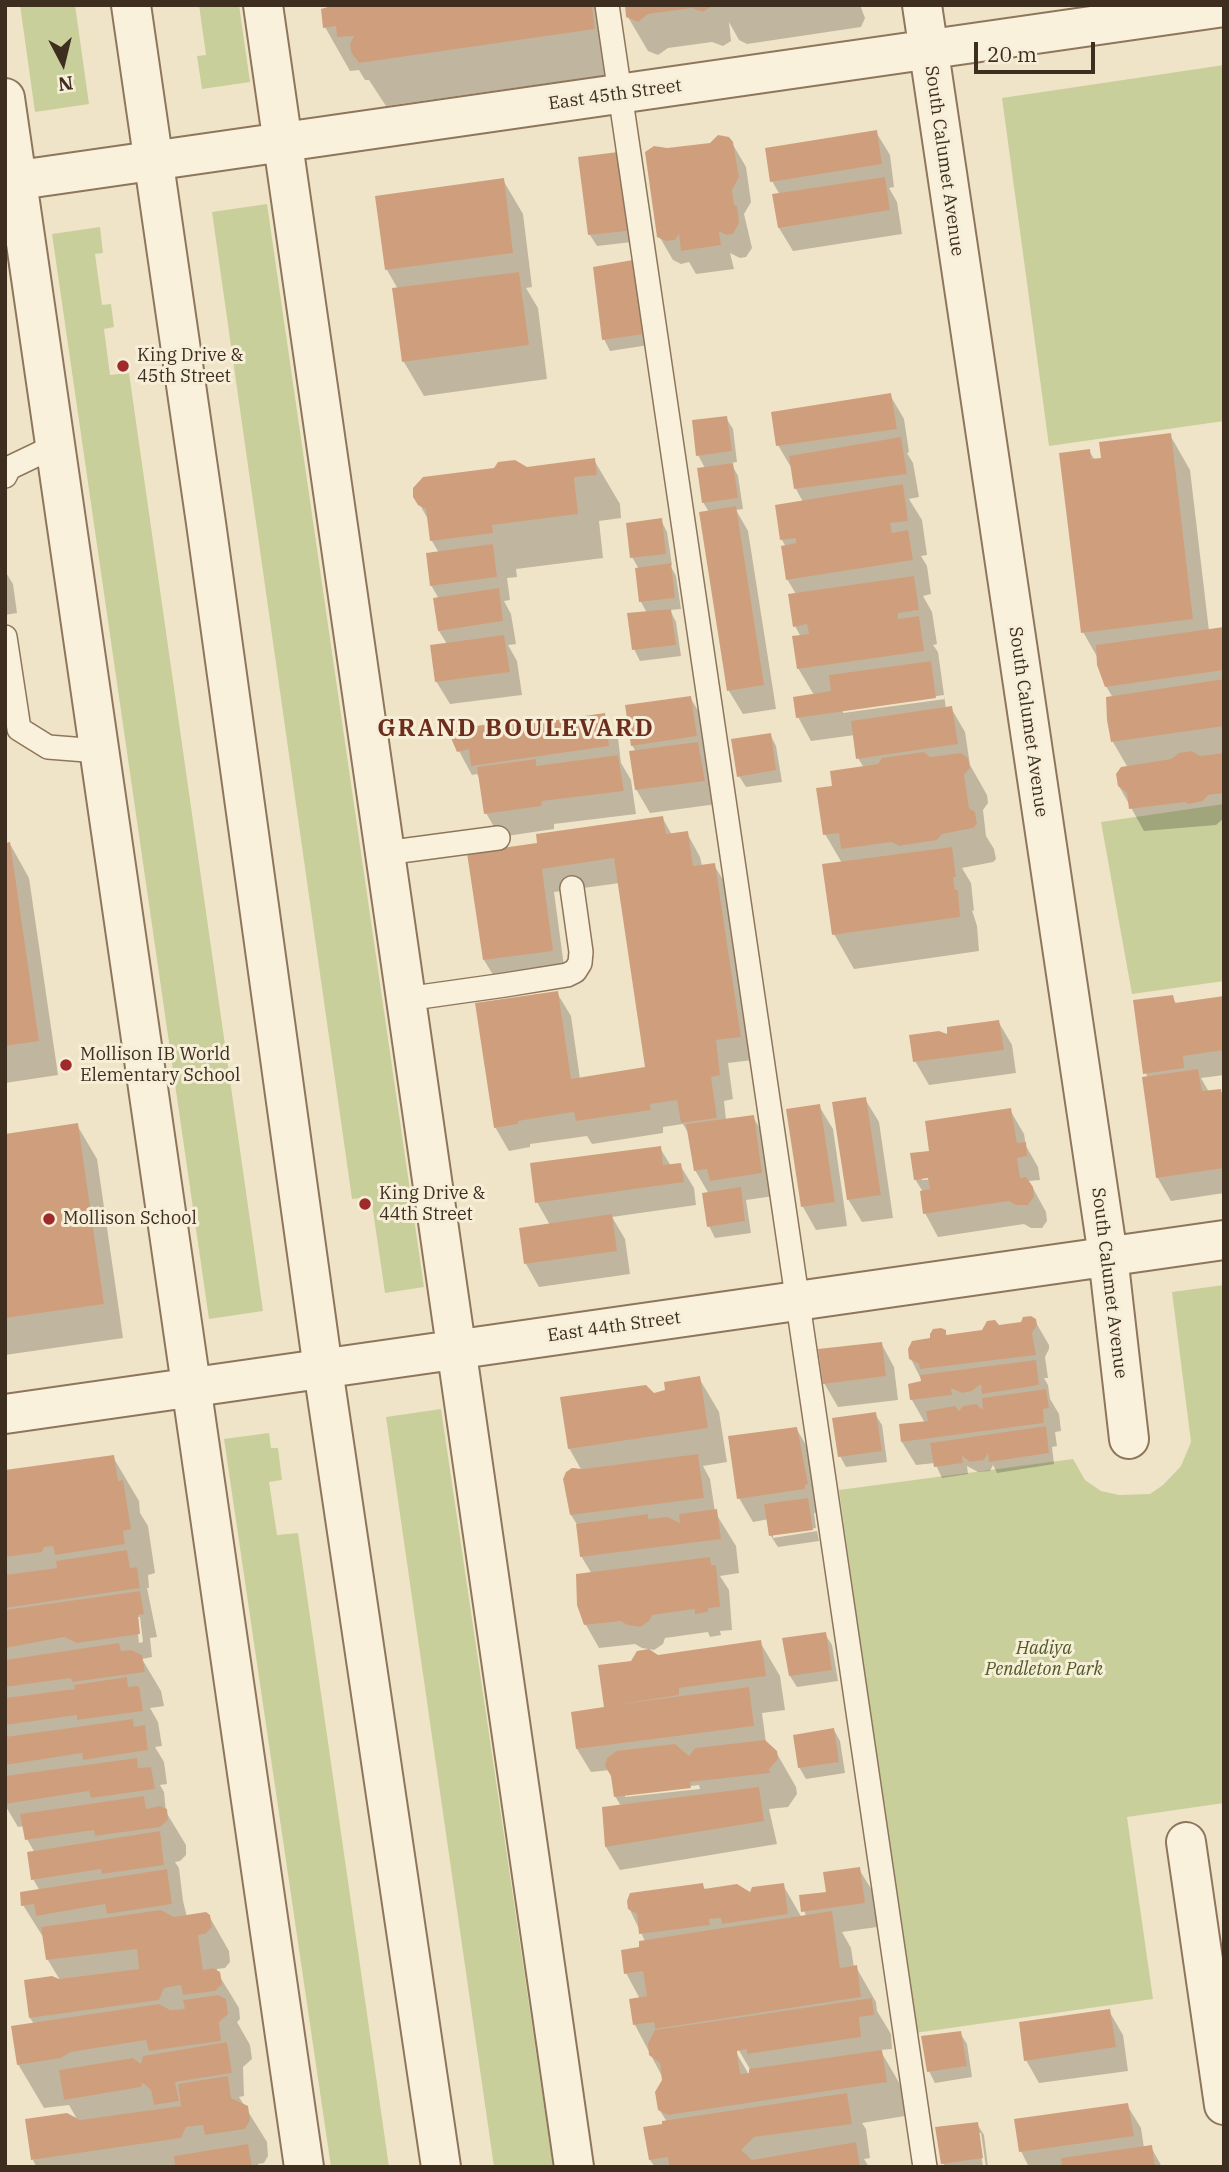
<!DOCTYPE html>
<html>
<head>
<meta charset="utf-8">
<style>
  body { margin:0 }
  #map { position:relative; width:1229px; height:2172px; overflow:hidden; background:#f0e4c8; font-family:"IBM Plex Serif",serif }
  canvas { display:block }
  .frame { position:absolute; inset:0; border:7px solid #3d2e20; pointer-events:none }
  .north { position:absolute; left:28px; top:28px; width:70px; height:70px; -webkit-text-stroke:5px #f7eed8; paint-order:stroke; rotate:173deg; font-size:19px; font-weight:700; line-height:28px; text-align:center; color:#3d2e20 }
  .north::after { content:''; display:block; margin:auto; width:24px; height:32px; background:#3d2e20; clip-path:polygon(50% 0,100% 100%,50% 72%,0 100%) }
  .scale { position:absolute; left:974px; top:42px; width:121px; height:32px; box-sizing:border-box; border:4px solid #3d2e20; border-top:0; padding-left:9px; font-size:21px; line-height:24px; white-space:nowrap; color:#3d2e20; -webkit-text-stroke:5px #f7eed8; paint-order:stroke }
</style>
</head>
<body>
<div id="map">
<canvas width="1229" height="2172"></canvas>
<div class="frame"></div>
<div class="north">N</div>
<div class="scale">20 m</div>
</div>
<script>
const ctx = document.querySelector('canvas').getContext('2d');
ctx.lineJoin = 'round';
function fillPath(path, color) { ctx.fillStyle = color; ctx.fill(path, 'evenodd'); }
const poly = rows => new Path2D(rows.map(r => 'M' + r).join(''));
function stroke(path, color, width, dash) { ctx.strokeStyle = color; ctx.lineWidth = width; ctx.lineCap = dash ? 'butt' : 'round'; ctx.setLineDash(dash || []); ctx.stroke(path); }
function label(font, color, halo, rows, align = 'center') {
  ctx.font = font + ' "IBM Plex Serif",serif'; ctx.lineWidth = 6; ctx.setLineDash([]); ctx.textBaseline = 'middle'; ctx.strokeStyle = halo; ctx.fillStyle = color; for (const [text, x, y, turn = 0] of rows) {
    ctx.save(); ctx.translate(x, y); ctx.rotate((+turn || 0) * Math.PI / 180); ctx.textAlign = isNaN(turn) ? turn : align; if (halo) ctx.strokeText(text, 0, 0); ctx.fillText(text, 0, 0); ctx.restore();
  }
}
const green = poly([
  [20,5,75,5,89,104,35,112],
  [199,5,239,5,250,82,202,89,197,56,206,55],
  [1224,65,1224,421,1049,446,1002,98],
  [267,204,424,1287,385,1293,371,1197,352,1199,212,212],
  [100,227,103,253,95,254,102,305,111,304,114,327,104,329,110,375,129,373,263,1311,209,1319,52,234],
  [1224,804,1224,981,1132,994,1101,822],
  [1224,1285,1224,1803,1127,1817,1153,1999,915,2033,839,1490,1073,1459,1085,1480,1101,1491,1119,1495,1150,1494,1163,1485,1181,1466,1191,1442,1172,1292],
  [441,1409,553,2167,494,2167,386,1417],
  [269,1433,271,1448,278,1448,282,1480,269,1482,277,1535,298,1533,389,2167,331,2167,224,1439]
]);
const shadow = poly([
  [337,5,610,5,620,73,386,106,369,80,365,80,359,70,350,71,325,27],
  [626,5,860,5,865,18,861,27,747,44,739,40,729,22,731,41,723,46,712,42,668,48,658,55,648,51,628,17],
  [876,132,890,155,894,187,889,188,897,202,902,234,793,251,779,228,780,195,772,181],
  [732,143,746,167,751,202,744,214,752,248,746,257,740,258,730,253,734,269,696,274,689,262,681,264,673,260,659,236,667,150],
  [617,154,632,242,597,246,590,235],
  [503,180,523,214,532,287,526,288,538,308,547,379,424,396,404,362,394,289,398,289,387,270,377,198],
  [632,261,639,273,649,345,610,351,604,339],
  [890,395,904,419,909,452,907,453,913,463,919,497,909,499,922,520,927,555,921,556,927,566,931,594,923,596,932,612,937,644,933,645,938,652,946,709,951,708,965,732,970,765,987,795,988,803,983,810,986,836,994,849,996,859,993,862,962,868,971,883,974,911,972,910,977,926,979,951,854,969,834,934,842,863,825,834,834,788,864,768,858,758,855,735,811,741,798,717,814,695,798,668,801,637,795,626,796,594,787,579,786,547,782,540,803,502,796,489,792,469,778,445],
  [944,695,945,699,843,713,843,710],
  [726,418,733,429,737,462,731,463,738,476,743,509,736,510,748,531,776,709,743,714,729,691,709,512,703,502,705,468,698,455],
  [1170,435,1190,470,1209,631,1224,629,1224,818,1216,825,1144,831,1119,786,1128,768,1113,742,1113,698,1106,686,1099,660,1083,632,1089,451,1095,460,1103,459],
  [594,460,620,504,621,518,599,521,603,558,516,569,517,577,507,578,510,600,504,601,511,614,516,644,508,645,517,661,522,695,450,704,436,681,447,644,439,631,439,599,431,585,439,553,432,541,429,521,415,496,526,469],
  [661,520,667,532,672,565,670,565,676,576,681,609,670,610,676,622,681,656,640,661,634,649,647,613,641,602,639,569,632,557],
  [5,571,13,584,17,613,5,615],
  [690,697,704,721,710,759,706,760,711,767,717,804,650,813,636,789,636,752,632,745],
  [604,715,618,738,621,763,631,780,636,814,554,824,554,829,500,837,486,813,481,781,477,774,472,775,459,751,520,721,523,727],
  [770,734,776,746,782,782,746,787,739,776],
  [662,817,672,835,687,833,700,857,702,866,714,865,728,888,753,1060,728,1063,733,1099,724,1101,726,1120,753,1117,767,1140,774,1196,746,1200,751,1233,715,1238,709,1226,709,1194,695,1170,690,1136,683,1124,663,1127,663,1133,592,1144,587,1136,530,1144,530,1147,509,1151,495,1127,557,993,571,1016,580,1079,647,1069,620,883,554,892,565,974,498,983,484,960,539,845],
  [10,844,29,878,58,1075,5,1083,5,845],
  [1172,997,1177,1005,1224,998,1224,1075,1201,1078,1209,1092,1220,1090,1224,1097,1224,1193,1171,1201,1157,1177,1147,1078,1135,1002],
  [998,1021,1012,1045,1016,1073,929,1085,915,1061],
  [865,1099,879,1122,893,1218,862,1222,848,1199],
  [819,1106,833,1129,847,1226,816,1230,803,1207],
  [1010,1110,1024,1134,1026,1146,1038,1167,1040,1180,1029,1181,1046,1212,1047,1221,1042,1228,1031,1228,1024,1224,938,1237,925,1213,923,1192,915,1179,931,1152],
  [922,1177,937,1179,922,1180],
  [77,1125,97,1159,123,1338,5,1355,5,1135],
  [660,1148,671,1166,680,1165,694,1188,696,1205,612,1217,625,1239,630,1274,539,1287,526,1264,550,1225,537,1202],
  [1035,1321,1049,1345,1049,1349,1045,1357,1048,1378,1044,1378,1048,1385,1050,1399,1059,1414,1061,1431,1055,1432,1057,1446,1052,1447,1054,1464,997,1473,993,1465,990,1471,978,1472,967,1466,968,1474,942,1478,935,1463,916,1465,902,1442,925,1423,912,1400,910,1385,923,1383,911,1359,945,1332,947,1337],
  [881,1343,894,1367,898,1400,838,1407,824,1383],
  [699,1378,719,1412,727,1462,703,1466,710,1479,715,1512,736,1546,739,1573,720,1576,729,1590,732,1630,720,1631,721,1635,710,1637,708,1632,665,1638,663,1644,654,1650,642,1648,635,1644,599,1648,586,1625,592,1574,581,1556,578,1526,571,1515,582,1471,569,1448,653,1395],
  [875,1414,882,1425,887,1462,846,1467,840,1456],
  [796,1428,810,1452,817,1512,814,1513,816,1528,773,1534,773,1538,817,1531,819,1541,778,1547,771,1536,769,1519,753,1522,739,1498],
  [113,1457,139,1501,140,1513,148,1526,155,1573,148,1575,149,1588,147,1588,157,1637,150,1638,152,1657,142,1659,161,1691,164,1706,150,1708,158,1722,162,1746,155,1747,164,1762,167,1784,160,1785,164,1792,166,1812,186,1845,186,1855,180,1861,175,1862,179,1868,183,1901,187,1917,209,1916,229,1951,230,1962,225,1968,217,1969,217,1972,239,2008,240,2019,237,2022,250,2045,252,2059,243,2067,244,2096,239,2097,267,2142,268,2156,264,2163,258,2164,259,2167,34,2167,36,2166,33,2160,78,2121,69,2105,44,2108,18,2064,34,2024,30,2018,61,1982,48,1960,45,1940,23,1905,40,1891,33,1879,35,1853,27,1839,24,1826,18,1827,5,1805,5,1472],
  [136,1617,140,1617,143,1642,139,1643],
  [825,1634,832,1645,838,1681,797,1687,790,1676],
  [760,1642,780,1676,785,1710,762,1713,766,1743,776,1752,796,1787,797,1794,788,1807,769,1809,777,1844,620,1870,606,1847,621,1806,615,1796,610,1770,591,1772,577,1749,607,1708,657,1657],
  [699,1785,700,1789,625,1797,625,1794],
  [834,1730,840,1741,845,1773,806,1779,799,1767],
  [859,1869,873,1892,877,1927,842,1932,851,1948,854,1968,856,1967,876,2002,877,2011,891,2034,892,2049,880,2050,901,2086,905,2116,862,2123,866,2129,870,2158,864,2159,869,2167,655,2167,650,2160,667,2122,659,2109,664,2080,635,2025,640,1999,626,1973,645,1941,629,1908,702,1884,706,1891,750,1894,783,1885,802,1918,806,1917,801,1897,828,1893],
  [737,2047,751,2071,751,2078,734,2049],
  [1109,2011,1123,2035,1128,2071,1039,2083,1026,2060],
  [960,2033,967,2044,972,2077,935,2083,929,2071],
  [1127,2105,1141,2128,1144,2148,1151,2147,1162,2167,1029,2167,1021,2151],
  [977,2124,984,2135,988,2167,986,2167,981,2133,978,2133,983,2167,945,2167,943,2163]
]);
const building = poly([
  [335,5,592,5,595,29,359,63,351,52,350,44,354,36,337,37,336,26,323,28,321,9],
  [625,5,714,5,703,12,692,8,648,14,638,22,626,17],
  [877,130,882,164,770,182,765,148],
  [718,135,729,137,733,142,739,177,732,190,734,205,737,206,739,223,733,234,726,235,719,231,721,245,681,251,679,234,675,240,666,241,657,237,645,152,654,146,667,148,710,143],
  [618,152,627,231,588,235,578,157],
  [885,177,890,210,778,228,772,194],
  [504,178,513,253,385,270,375,196],
  [633,260,644,334,602,340,593,267],
  [519,272,529,345,402,362,392,288],
  [891,393,897,429,776,446,771,412],
  [727,416,732,451,696,456,692,420],
  [1171,433,1193,619,1081,633,1059,453,1090,449,1091,459,1101,458,1099,442],
  [901,437,907,474,794,489,789,456],
  [595,458,597,475,574,477,578,514,492,525,493,533,430,541,426,509,418,505,413,497,413,488,423,477,494,468,498,462,515,460,527,467],
  [733,463,738,498,702,503,697,468],
  [903,484,908,521,890,523,892,533,908,530,913,560,786,580,781,546,796,543,796,538,780,540,775,505],
  [736,506,764,685,727,691,699,512],
  [662,518,666,554,630,558,626,523],
  [493,544,497,577,430,586,426,553],
  [671,563,675,598,639,602,635,568],
  [914,576,919,610,898,613,898,619,919,616,924,651,797,669,792,636,809,634,807,624,793,627,788,594],
  [499,588,503,621,438,631,433,598],
  [671,609,676,645,632,650,627,613],
  [1224,627,1224,670,1105,687,1097,665,1096,645],
  [504,635,510,672,435,682,430,645],
  [931,661,936,698,796,718,793,697,831,691,829,675],
  [1224,679,1224,726,1111,742,1107,720,1106,697],
  [691,696,697,736,631,746,625,705],
  [952,706,958,744,856,759,851,721],
  [605,713,609,746,471,766,469,749,457,752,451,738,456,731,464,728,521,719,522,725],
  [771,733,776,770,737,777,731,739],
  [698,742,705,781,635,790,629,751],
  [1192,751,1200,756,1224,753,1224,793,1208,795,1203,801,1188,804,1185,802,1129,809,1127,793,1118,786,1116,774,1121,767,1171,759,1179,753],
  [924,752,930,757,961,753,968,758,970,768,964,775,969,808,975,812,977,824,973,828,942,834,937,840,899,846,892,842,841,849,839,833,823,835,816,788,832,786,830,771,878,764,882,758],
  [618,755,624,791,542,801,541,806,484,814,477,767,536,759,536,766],
  [663,816,666,834,688,831,693,866,715,863,741,1037,716,1040,720,1075,711,1077,717,1118,681,1123,677,1100,650,1104,651,1110,576,1121,574,1112,518,1121,518,1124,494,1128,475,1003,558,991,571,1079,645,1067,614,858,542,869,553,951,483,960,467,853,537,843,536,834],
  [10,842,39,1041,5,1046,5,843],
  [952,847,956,877,953,877,955,890,958,890,960,917,832,935,822,864],
  [1173,995,1175,1003,1224,996,1224,1050,1183,1056,1184,1068,1143,1074,1133,1000],
  [999,1020,1004,1050,913,1062,909,1035,939,1031,947,1034,947,1027],
  [1198,1069,1202,1091,1221,1089,1224,1112,1224,1168,1156,1178,1142,1077],
  [866,1097,881,1195,847,1200,832,1102],
  [820,1104,835,1202,801,1207,786,1109],
  [1011,1108,1017,1143,1026,1142,1027,1156,1017,1158,1020,1178,1026,1177,1033,1187,1034,1197,1028,1205,1016,1205,1009,1201,923,1214,920,1191,930,1189,928,1178,914,1180,910,1153,929,1151,925,1121],
  [754,1115,762,1173,710,1181,707,1169,694,1171,686,1124],
  [78,1123,104,1304,5,1318,5,1134],
  [661,1146,663,1165,681,1163,684,1182,535,1203,530,1163],
  [741,1187,745,1221,707,1227,702,1193],
  [612,1214,617,1251,524,1264,519,1228],
  [1031,1316,1036,1319,1037,1325,1032,1333,1036,1355,920,1369,919,1364,909,1359,908,1349,912,1341,930,1338,930,1334,933,1329,941,1328,946,1330,946,1335,982,1330,987,1321,995,1320,999,1325,1021,1322,1023,1317],
  [882,1342,886,1376,823,1384,818,1349],
  [1036,1360,1039,1385,982,1394,981,1384,972,1391,962,1393,951,1388,952,1395,910,1400,908,1384,921,1381,920,1375],
  [700,1376,708,1428,568,1449,560,1397,646,1385,654,1393,665,1390,664,1382],
  [1046,1389,1049,1408,1043,1409,1044,1423,901,1442,899,1424,928,1421,926,1411,955,1406,959,1411,963,1406,976,1404,983,1410,982,1398],
  [876,1412,882,1451,838,1457,832,1418],
  [1046,1426,1049,1453,989,1462,988,1453,984,1460,970,1462,962,1456,963,1463,934,1467,930,1443],
  [797,1427,808,1484,805,1485,805,1489,737,1499,728,1436],
  [698,1454,704,1498,570,1515,563,1479,566,1472,572,1468,583,1469],
  [114,1455,118,1481,123,1480,131,1529,123,1531,125,1544,55,1555,53,1546,44,1547,42,1552,5,1557,5,1470],
  [808,1498,813,1530,769,1536,764,1504],
  [717,1509,721,1539,580,1557,576,1524,648,1514,648,1519,668,1517,680,1523,679,1514],
  [127,1550,130,1568,137,1567,140,1588,5,1608,5,1575,57,1568,56,1561],
  [710,1557,711,1565,716,1565,720,1607,708,1608,708,1612,695,1614,695,1609,652,1615,650,1620,641,1627,627,1625,621,1621,584,1625,577,1605,576,1574],
  [140,1591,144,1614,138,1615,140,1634,77,1643,64,1637,5,1648,5,1610],
  [826,1632,832,1670,789,1676,782,1638],
  [761,1640,766,1676,679,1688,679,1695,614,1705,749,1687,754,1726,576,1749,571,1712,604,1707,598,1665,631,1661,637,1651,649,1649,658,1655],
  [119,1643,121,1651,131,1650,142,1655,145,1672,72,1682,71,1678,5,1687,5,1660],
  [127,1677,128,1687,139,1686,143,1711,77,1720,77,1715,5,1725,5,1698,75,1689,74,1685],
  [133,1719,134,1727,145,1725,148,1750,83,1760,82,1753,5,1765,5,1737],
  [834,1728,839,1762,798,1768,793,1735],
  [765,1740,777,1751,778,1759,769,1769,770,1773,690,1782,691,1788,614,1797,611,1776,605,1766,607,1758,616,1751,675,1744,689,1756,695,1748],
  [137,1758,138,1768,151,1767,155,1789,91,1798,89,1791,5,1804,5,1776],
  [759,1787,764,1821,605,1847,602,1807],
  [144,1796,146,1809,160,1806,167,1809,168,1820,160,1827,95,1836,94,1830,25,1840,20,1814],
  [160,1831,164,1865,102,1874,101,1869,31,1880,27,1852],
  [860,1867,865,1903,801,1912,799,1895,826,1892,823,1872],
  [167,1869,172,1904,107,1914,105,1904,36,1916,34,1904,21,1906,20,1892],
  [703,1883,704,1889,737,1884,750,1892,752,1887,784,1883,788,1914,722,1924,721,1918,709,1919,710,1925,639,1934,637,1914,628,1909,627,1901,630,1893],
  [161,1910,174,1917,206,1912,210,1915,212,1927,205,1934,198,1935,203,1970,213,1968,220,1972,222,1984,215,1991,183,1995,181,1985,164,1988,159,2000,29,2018,24,1980,52,1976,59,1979,139,1969,137,1949,46,1960,41,1927],
  [832,1911,840,1968,857,1965,861,1997,655,2029,654,2022,633,2025,629,1999,647,1996,643,1971,624,1974,621,1950,639,1947,639,1941],
  [218,1995,226,1999,228,2014,219,2022,221,2041,149,2051,146,2040,71,2052,61,2058,17,2065,11,2026,159,2004,170,2010,185,2009,183,2000],
  [872,1998,874,2015,859,2017,861,2037,747,2054,747,2049,737,2051,740,2074,749,2073,749,2069,882,2050,887,2082,668,2115,658,2110,655,2092,662,2080,660,2063,649,2055,648,2043,655,2030],
  [1110,2009,1116,2047,1024,2061,1019,2022],
  [961,2031,967,2066,927,2072,921,2036],
  [227,2042,232,2073,175,2082,179,2101,154,2105,151,2090,143,2083,141,2087,64,2100,59,2070,133,2058,141,2064,143,2056],
  [228,2076,231,2098,248,2106,250,2120,245,2129,205,2135,203,2125,186,2127,181,2138,31,2160,25,2119,67,2113,80,2120,181,2106,178,2084],
  [847,2093,852,2124,754,2137,741,2150,752,2160,856,2142,860,2167,669,2167,668,2157,649,2160,643,2127,662,2124,662,2121],
  [1128,2103,1134,2136,1019,2152,1014,2119],
  [978,2122,983,2158,941,2164,935,2127],
  [248,2144,252,2167,175,2167,174,2156],
  [1152,2145,1155,2167,1062,2167,1061,2158]
]);
const service = poly([
  [607,5,925,2167],
  [5,476,9,468,55,446],
  [5,637,19,729,48,747,99,751],
  [385,853,498,838],
  [406,999,505,985,567,975,575,971,580,963,581,952,572,888]
]);
const minor = poly([
  [263,5,574,2167],
  [922,5,1108,1256,1129,1439],
  [5,98,304,2167],
  [5,182,1224,7],
  [5,1414,1224,1240],
  [1186,1842,1224,2105]
]);
const tertiary = poly([
  [131,5,206,523,323,1369,441,2167]
]);
const markers = [
  [123,366,7,"#9e2a2b"],
  [66,1065,7,"#9e2a2b"],
  [365,1204,7,"#9e2a2b"],
  [49,1219,7,"#9e2a2b"]
];
const streetNames = [
  ["East 45th Street",615,95,-8],
  ["South Calumet Avenue",944,161,82],
  ["South Calumet Avenue",1028,722,82],
  ["South Calumet Avenue",1109,1283,83],
  ["East 44th Street",614,1327,-8]
];
const poiNames = [
  ["King Drive &",137,356],
  ["45th Street",137,377],
  ["Mollison IB World",80,1055],
  ["Elementary School",80,1076],
  ["King Drive &",379,1194],
  ["44th Street",379,1215],
  ["Mollison School",63,1219]
];
const parkNames = [
  ["Hadiya",1044,1649],
  ["Pendleton Park",1044,1670]
];
const districtNames = [
  ["GRAND BOULEVARD",516,729]
];
fillPath(green, '#c9cf9b');
fillPath(shadow, '#0003');
fillPath(building, '#cf9f7d');
stroke(service, '#8d765c', 26);
stroke(minor, '#8d765c', 42);
stroke(tertiary, '#8d765c', 42);
stroke(service, '#faf1dc', 23);
stroke(minor, '#faf1dc', 38);
stroke(tertiary, '#faf1dc', 38);
for (const [x, y, r, color] of markers) { const dot = new Path2D(); dot.arc(x, y, r, 0, 2 * Math.PI); ctx.fillStyle = color; ctx.fill(dot); stroke(dot, '#f7eed8', 2.5); }
label('18px', '#3d2e20', '#f7eed8', streetNames);
label('18px', '#3d2e20', '#f7eed8', poiNames, 'left');
label('italic 18px', '#4d5a26', '#f7eed8', parkNames);
ctx.letterSpacing = '2px';
label('bold 24px', '#6b2e1e', '#f7eed8', districtNames);
ctx.letterSpacing = '0px';
</script>
</body>
</html>
